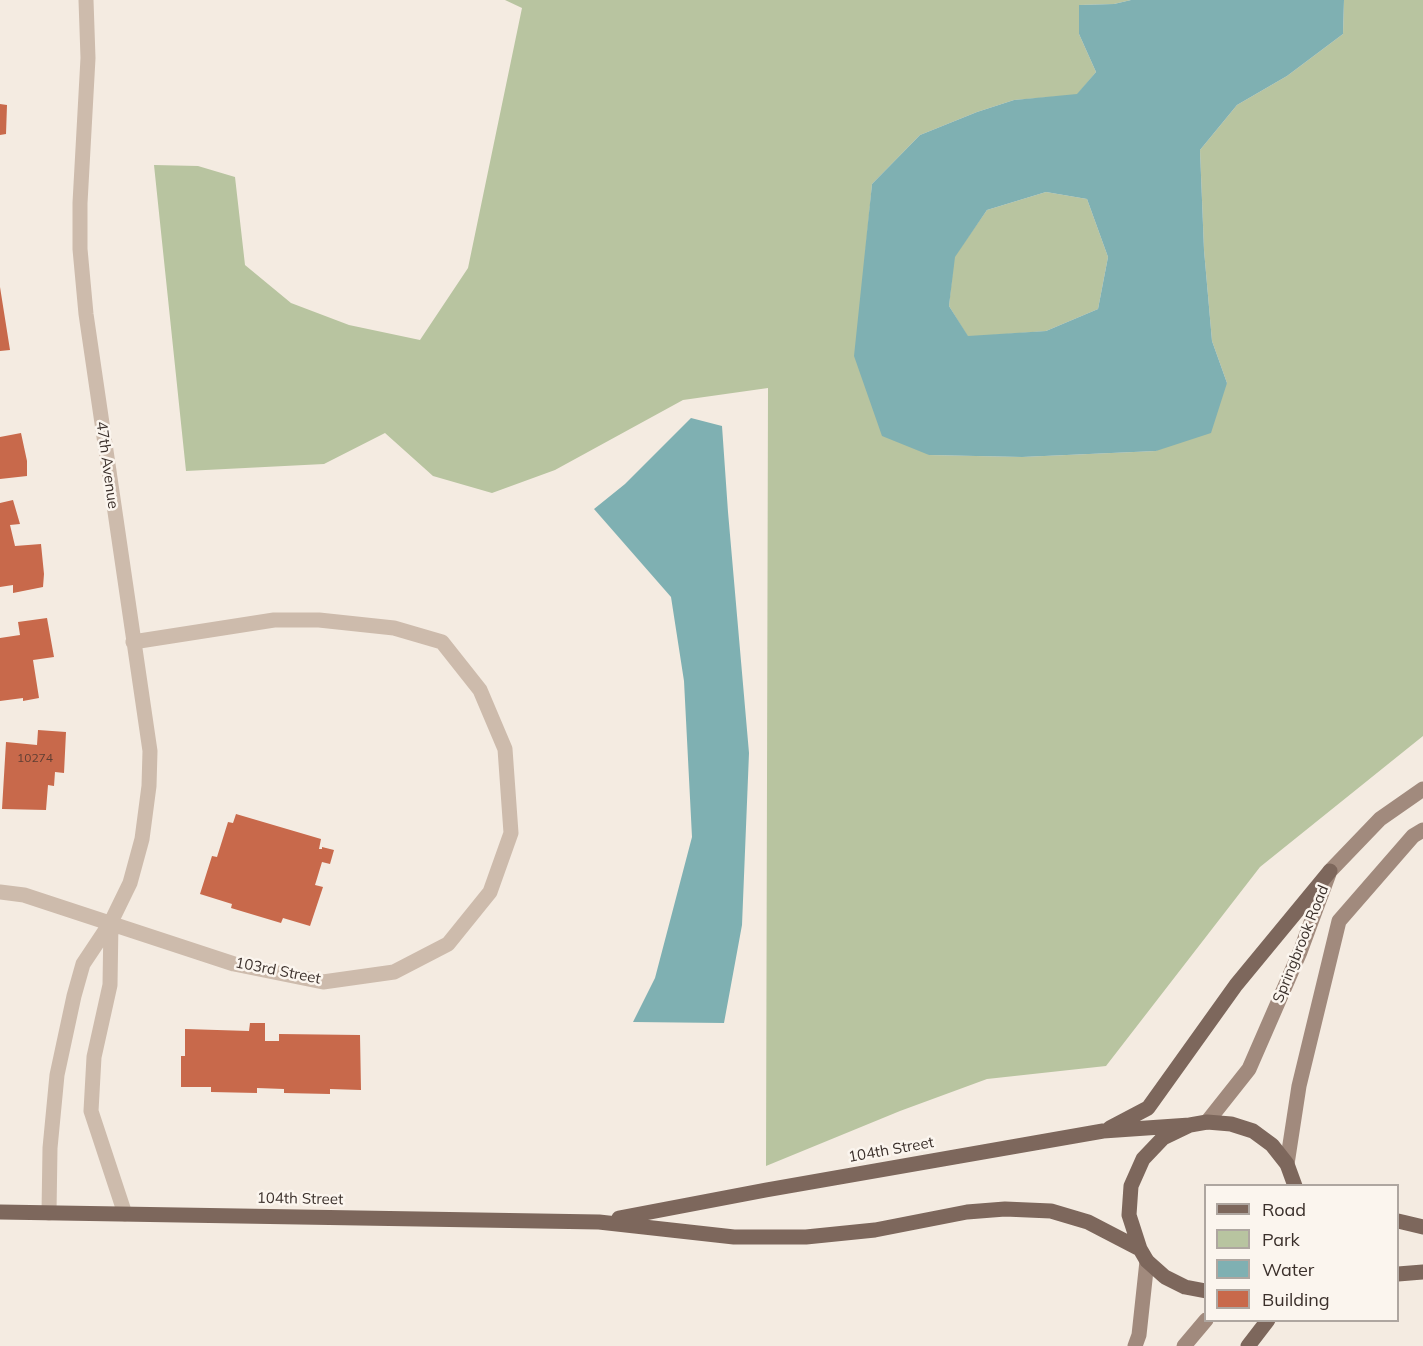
<!DOCTYPE html>
<html>
<head>
<meta charset="utf-8">
<style>
  body { margin:0 }
  #map { position:relative; width:1423px; height:1346px; overflow:hidden; background:#f4ebe1; font-family:Mulish,sans-serif }
  canvas { display:block }
  .legend { position:absolute; left:1204px; top:1184px; width:195px; height:138px; box-sizing:border-box; background:#fbf5ee; border:2px solid #aea6a0; margin:0; padding:8px 10px; list-style:none; font-size:18px; color:#3b302b }
  .legend li { display:flex; align-items:center; gap:12px; height:30px }
  .legend b { width:30px; border:2px solid #aea6a0 }
</style>
</head>
<body>
<div id="map">
<canvas width="1423" height="1346"></canvas>
<ul class="legend">
<li><b style="height:8px;background:#7d675c"></b>Road</li>
<li><b style="height:16px;background:#b8c4a0"></b>Park</li>
<li><b style="height:16px;background:#7fb0b2"></b>Water</li>
<li><b style="height:16px;background:#c8694b"></b>Building</li>
</ul>
</div>
<script>
const ctx = document.querySelector('canvas').getContext('2d');
ctx.lineJoin = 'round';
function fillPath(path, color) { ctx.fillStyle = color; ctx.fill(path, 'evenodd'); }
const poly = rows => new Path2D(rows.map(r => 'M' + r).join(''));
function stroke(path, color, width, dash) { ctx.strokeStyle = color; ctx.lineWidth = width; ctx.lineCap = dash ? 'butt' : 'round'; ctx.setLineDash(dash || []); ctx.stroke(path); }
function label(font, color, halo, rows, align = 'center') {
  ctx.font = font + ' Mulish,sans-serif'; ctx.lineWidth = 5; ctx.setLineDash([]); ctx.textBaseline = 'middle'; ctx.strokeStyle = halo; ctx.fillStyle = color; for (const [text, x, y, turn = 0] of rows) {
    ctx.save(); ctx.translate(x, y); ctx.rotate((+turn || 0) * Math.PI / 180); ctx.textAlign = isNaN(turn) ? turn : align; if (halo) ctx.strokeText(text, 0, 0); ctx.fillText(text, 0, 0); ctx.restore();
  }
}
const green = poly([
  [505,0,1131,0,1114,4,1079,5,1079,34,1096,72,1077,95,1014,100,977,112,920,135,872,184,865,258,929,455,1022,457,1156,451,1227,383,1212,341,1204,250,1200,150,1237,105,1287,76,1343,34,1344,0,1423,0,1423,736,1260,867,1106,1066,987,1079,900,1111,766,1166,768,388,683,400,555,470,492,493,433,476,385,433,324,464,186,471,154,165,198,166,235,177,245,265,291,303,349,325,420,340,468,268,522,8],
  [1046,192,1087,199,1108,257,1098,309,1046,331,968,337,949,306,954,257,987,210]
]);
const water = poly([
  [1131,0,1344,0,1343,34,1287,76,1237,105,1200,150,1204,250,1212,341,1227,383,1211,433,1156,451,1022,457,929,455,882,436,854,356,872,184,920,135,977,112,1014,100,1077,94,1096,72,1079,34,1079,5,1114,4],
  [1046,192,1087,199,1108,257,1098,309,1046,331,968,336,949,306,955,257,987,210],
  [691,418,722,426,728,512,749,753,742,925,724,1023,633,1022,655,978,692,837,684,681,671,597,594,509,625,484]
]);
const building = poly([
  [0,104,7,105,6,134,0,135],
  [0,287,10,350,0,351],
  [21,433,27,461,27,476,0,479,0,437],
  [13,500,20,524,10,525,15,546,41,544,44,574,43,587,13,593,13,585,0,587,0,503],
  [47,618,54,657,33,660,39,698,23,701,23,698,0,701,0,638,20,635,18,622],
  [38,730,66,732,64,773,55,772,54,786,48,785,46,810,2,809,6,742,37,745],
  [236,814,321,839,319,849,322,849,322,847,334,850,330,864,322,862,315,885,323,887,310,926,283,918,281,923,231,908,232,904,200,894,212,856,217,857,228,822,233,823],
  [250,1023,265,1023,265,1041,279,1041,279,1034,360,1035,361,1090,330,1089,330,1094,284,1093,284,1089,257,1088,257,1093,211,1092,211,1087,181,1087,181,1056,185,1056,185,1029,249,1031]
]);
const street = poly([
  [0,892,24,895,234,964,323,982,394,972,448,944,490,892,511,833,505,749,480,690,442,642,394,628,319,620,274,620,133,642],
  [111,922,110,985,94,1057,91,1111,125,1214],
  [49,1213,50,1148,57,1075,74,996,83,964,111,922,130,883,142,839,149,786,150,751,86,314,80,249,80,203,88,58,86,0]
]);
const secondary = poly([
  [1207,1122,1249,1069,1300,952,1330,871,1380,819,1423,789],
  [1287,1164,1299,1086,1339,921,1413,836,1423,830],
  [1135,1346,1139,1335,1147,1261],
  [1184,1346,1206,1320]
]);
const primary = poly([
  [1110,1128,1148,1108,1236,985,1330,871],
  [0,1212,599,1222,734,1237,806,1237,875,1230,967,1212,1005,1209,1051,1211,1088,1222,1140,1249],
  [619,1218,766,1190,1103,1131,1190,1125],
  [1398,1221,1423,1227],
  [1398,1274,1423,1272],
  [1206,1291,1185,1287,1165,1277,1147,1261,1140,1249,1129,1215,1131,1186,1143,1159,1163,1138,1190,1125,1207,1122,1231,1124,1253,1131,1272,1145,1287,1164,1295,1186],
  [1248,1346,1268,1320]
]);
const numberNames = [
  ["10274",35,758]
];
const streetNames = [
  ["47th Avenue",107,465,82],
  ["Springbrook Road",1301,944,-68],
  ["103rd Street",278,971,11],
  ["104th Street",891,1150,-10],
  ["104th Street",300,1199,1]
];
fillPath(green, '#b8c4a0');
fillPath(water, '#7fb0b2');
fillPath(building, '#c8694b');
stroke(street, '#cdbbac', 15);
stroke(secondary, '#a18a7d', 15);
stroke(primary, '#7d675c', 15);
label('12px', '#5e3e33', null, numberNames);
label('15px', '#3b302b', '#fbf5ee', streetNames);
</script>
</body>
</html>
